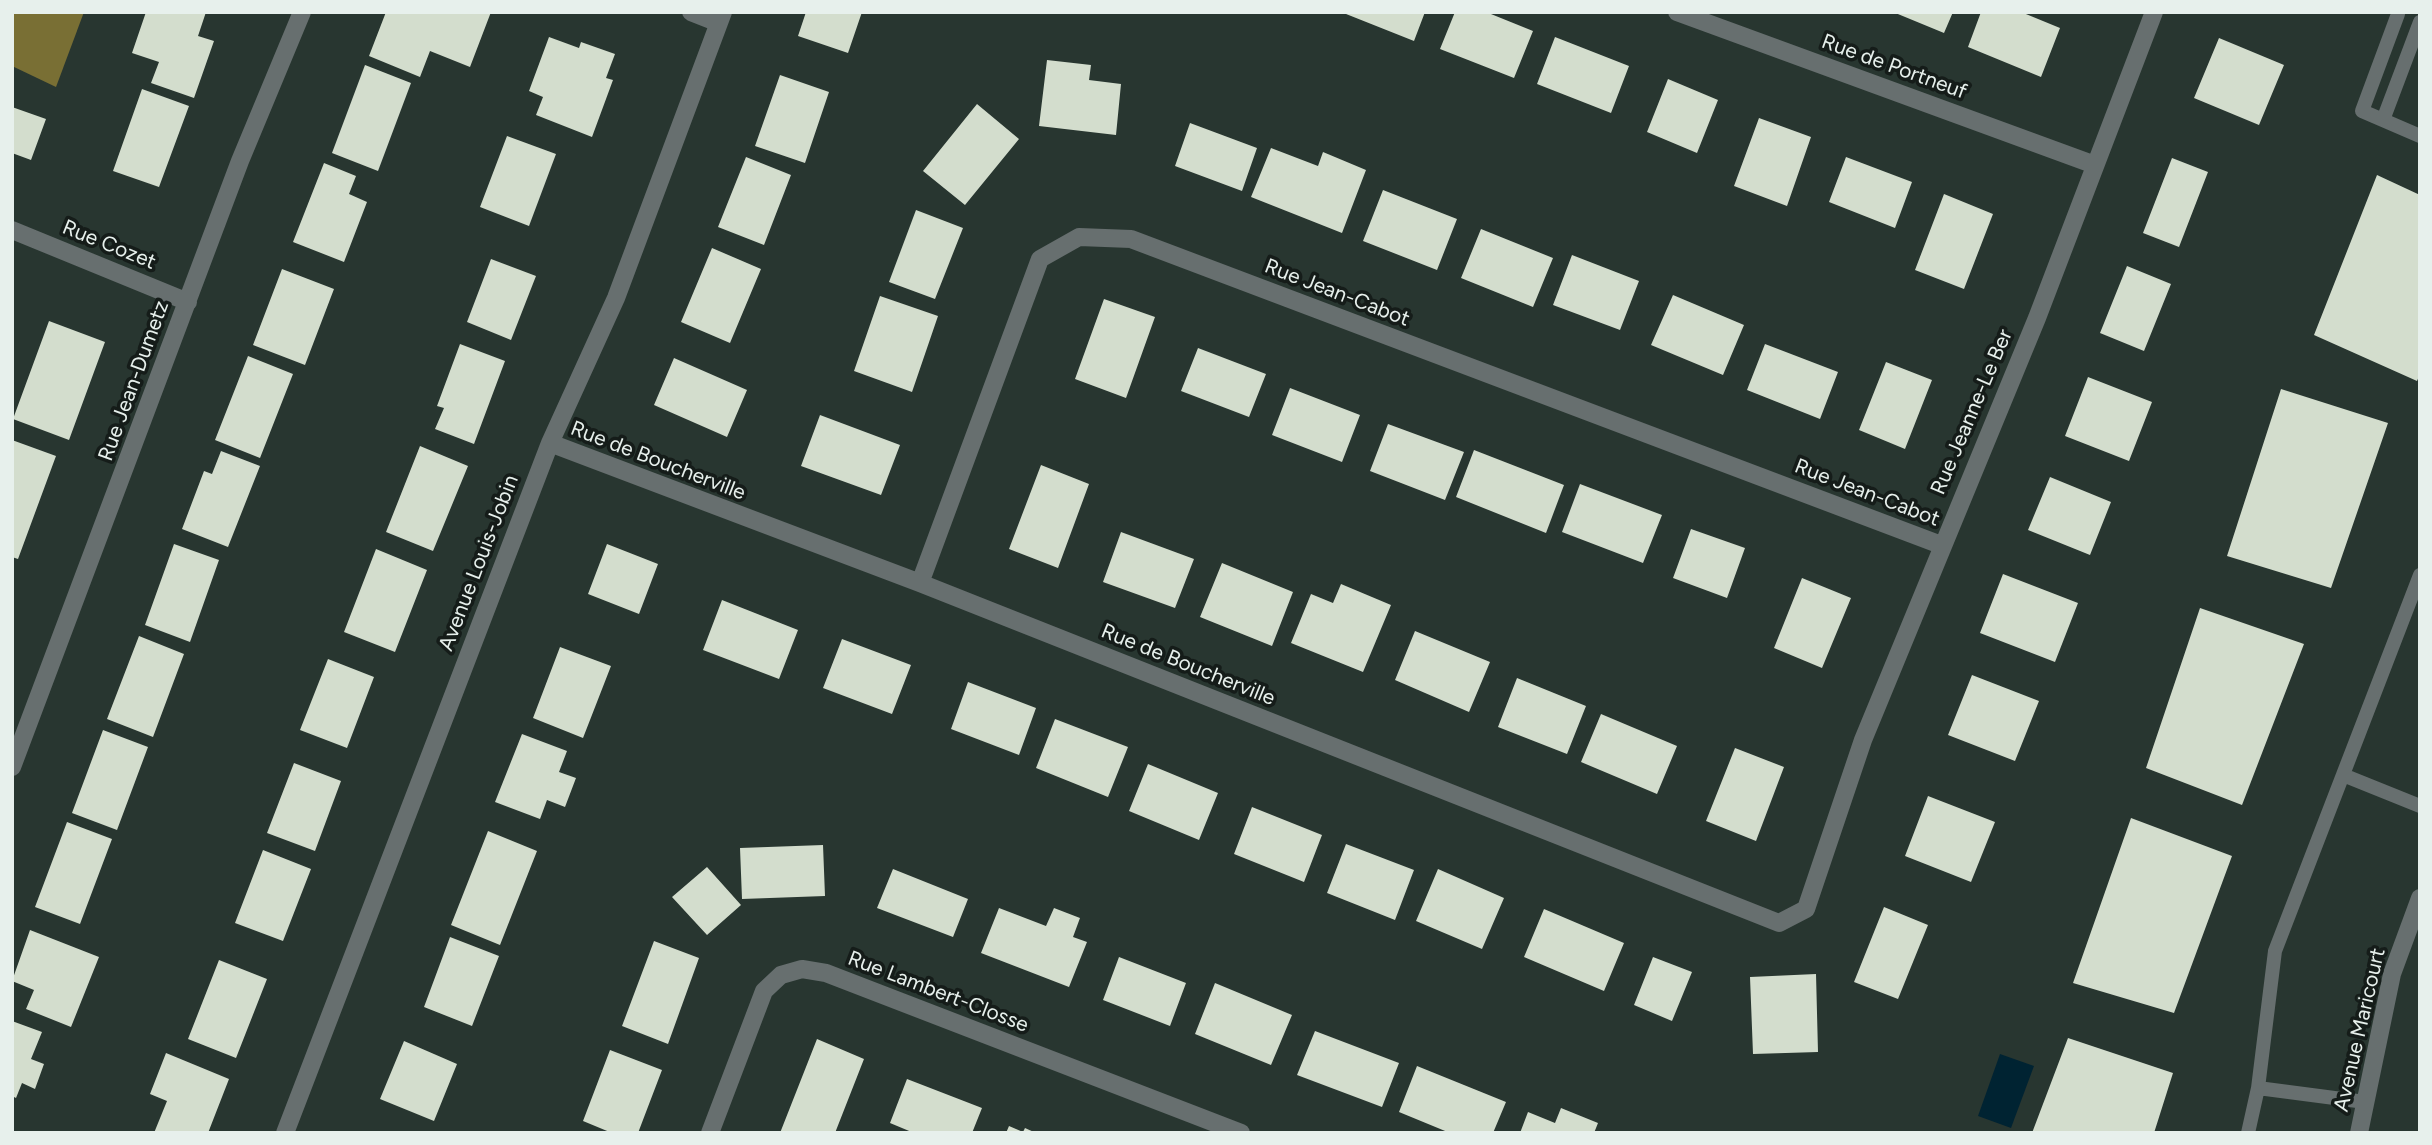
<!DOCTYPE html>
<html>
<head>
<meta charset="utf-8">
<style>
  body { margin:0 }
  #map { position:relative; width:2432px; height:1145px; overflow:hidden; background:#283630; font-family:Figtree,sans-serif }
  canvas { display:block }
  .frame { position:absolute; inset:0; border:14px solid #e7f0ec; pointer-events:none }
</style>
</head>
<body>
<div id="map">
<canvas width="2432" height="1145"></canvas>
<div class="frame"></div>
</div>
<script>
const ctx = document.querySelector('canvas').getContext('2d');
ctx.lineJoin = 'round';
function fillPath(path, color) { ctx.fillStyle = color; ctx.fill(path, 'evenodd'); }
const poly = rows => new Path2D(rows.map(r => 'M' + r).join(''));
function stroke(path, color, width, dash) { ctx.strokeStyle = color; ctx.lineWidth = width; ctx.lineCap = dash ? 'butt' : 'round'; ctx.setLineDash(dash || []); ctx.stroke(path); }
function label(font, color, halo, rows, align = 'center') {
  ctx.font = font + ' Figtree,sans-serif'; ctx.lineWidth = 7; ctx.setLineDash([]); ctx.textBaseline = 'middle'; ctx.strokeStyle = halo; ctx.fillStyle = color; for (const [text, x, y, turn = 0] of rows) {
    ctx.save(); ctx.translate(x, y); ctx.rotate((+turn || 0) * Math.PI / 180); ctx.textAlign = isNaN(turn) ? turn : align; if (halo) ctx.strokeText(text, 0, 0); ctx.fillText(text, 0, 0); ctx.restore();
  }
}
const forest = poly([
  [12,12,84,12,56,87,12,66]
]);
const water = poly([
  [2000,1054,2034,1066,2011,1128,1978,1116]
]);
const building = poly([
  [146,12,206,12,198,36,214,41,194,98,151,83,159,62,132,53],
  [386,12,491,12,470,67,430,51,420,77,369,56],
  [806,12,862,12,848,53,798,36],
  [1341,12,1425,12,1414,41],
  [1455,12,1486,12,1533,31,1514,78,1440,49],
  [1893,12,1953,12,1944,33],
  [1981,12,2021,12,2060,28,2041,77,1968,47],
  [549,37,579,48,581,42,615,54,606,78,613,80,592,137,536,115,543,97,529,91],
  [1555,37,1629,66,1611,113,1537,84],
  [2219,38,2284,65,2259,125,2194,98],
  [1047,60,1091,65,1089,80,1121,84,1116,135,1039,126],
  [365,65,411,83,378,171,332,153],
  [780,75,829,92,805,163,755,146],
  [1668,79,1718,100,1697,153,1647,132],
  [142,89,189,106,159,187,113,171],
  [977,104,1019,139,965,205,923,171],
  [12,107,46,119,31,160,12,153],
  [1759,118,1811,137,1787,206,1734,186],
  [1190,123,1257,148,1242,191,1175,166],
  [507,136,556,154,529,226,480,207],
  [1271,148,1318,166,1323,152,1366,170,1342,233,1251,197],
  [746,157,791,175,764,245,718,227],
  [1846,157,1912,182,1895,228,1829,202],
  [2172,158,2208,172,2179,247,2143,233],
  [324,163,356,176,349,194,367,202,344,262,293,242],
  [2377,175,2420,195,2420,374,2417,381,2314,335],
  [1383,190,1457,219,1437,270,1363,241],
  [1944,194,1993,214,1964,289,1915,270],
  [916,210,963,228,935,299,889,282],
  [1481,229,1553,258,1533,307,1461,278],
  [712,248,761,269,730,343,681,322],
  [1572,255,1639,281,1620,330,1553,305],
  [491,259,536,276,511,340,467,322],
  [2127,266,2171,284,2144,351,2100,333],
  [282,269,334,289,305,365,253,345],
  [1673,295,1744,325,1723,375,1651,345],
  [880,296,938,316,912,392,854,371],
  [1104,299,1155,317,1126,398,1075,379],
  [49,321,105,342,69,440,13,419],
  [460,344,505,361,474,444,435,429,444,408,437,406],
  [1765,344,1838,372,1820,419,1747,390],
  [1198,348,1266,374,1249,417,1181,391],
  [248,356,293,374,260,458,215,440],
  [674,358,747,390,727,437,654,405],
  [1886,362,1932,380,1905,449,1859,430],
  [2088,377,2152,402,2129,461,2065,436],
  [1290,388,1360,415,1342,462,1272,435],
  [2281,389,2388,423,2331,588,2227,556],
  [820,415,900,445,881,495,801,466],
  [1388,424,1464,452,1445,500,1370,471],
  [12,440,56,456,18,559,12,557],
  [420,446,468,466,433,551,386,532],
  [1474,450,1564,485,1546,533,1456,497],
  [221,451,260,466,228,547,182,529,204,471,212,474],
  [1041,465,1089,484,1058,568,1009,549],
  [2050,477,2111,502,2090,555,2028,530],
  [1580,484,1662,515,1643,563,1562,532],
  [1691,529,1745,548,1727,598,1673,578],
  [1121,532,1194,559,1175,608,1103,582],
  [174,544,219,560,190,642,145,625],
  [607,544,658,564,639,614,588,594],
  [376,549,427,570,395,652,344,632],
  [1222,563,1293,592,1272,646,1200,617],
  [2003,574,2078,603,2055,662,1980,633],
  [1802,578,1851,598,1822,668,1774,648],
  [1341,584,1391,605,1363,672,1291,643,1311,594,1333,603],
  [722,600,798,630,779,679,703,650],
  [2200,608,2304,644,2242,805,2146,768],
  [1415,631,1490,662,1469,712,1395,680],
  [139,636,184,654,153,737,107,719],
  [842,639,911,665,892,714,823,688],
  [560,647,611,666,583,738,533,718],
  [328,659,374,677,347,748,300,730],
  [1972,675,2039,701,2015,761,1948,735],
  [1517,678,1586,706,1567,754,1498,727],
  [968,682,1036,708,1019,755,951,729],
  [1601,714,1677,746,1657,794,1581,762],
  [1055,719,1128,747,1108,797,1036,768],
  [103,730,148,747,117,830,72,813],
  [522,734,567,751,559,772,576,778,565,807,547,800,540,819,495,802],
  [1735,748,1784,767,1756,841,1706,821],
  [294,763,341,781,315,851,267,833],
  [1148,764,1218,793,1199,840,1129,811],
  [1928,796,1995,822,1971,882,1905,856],
  [1252,807,1322,835,1304,882,1234,854],
  [2131,818,2232,856,2174,1013,2073,983],
  [67,822,112,839,80,924,35,907],
  [488,831,537,851,500,945,451,925],
  [1346,844,1414,870,1395,920,1327,893],
  [823,845,825,896,742,899,740,848],
  [263,850,311,869,283,941,235,923],
  [707,867,741,905,707,935,672,897],
  [893,869,968,899,953,937,877,908],
  [1438,869,1504,898,1482,949,1416,921],
  [1884,907,1928,925,1898,999,1854,982],
  [999,908,1046,926,1054,908,1080,918,1073,937,1087,942,1069,987,981,953],
  [1544,909,1624,943,1604,991,1524,957],
  [30,930,99,957,71,1027,26,1009,34,990,12,981],
  [450,937,499,956,472,1026,424,1007],
  [654,941,699,958,668,1044,622,1026],
  [1119,957,1186,983,1170,1026,1103,1000],
  [1653,957,1692,972,1672,1021,1634,1005],
  [219,960,267,979,236,1058,188,1039],
  [1816,974,1818,1052,1753,1054,1750,977],
  [1215,983,1292,1015,1271,1065,1195,1034],
  [12,1021,42,1032,31,1059,44,1064,35,1089,22,1083,16,1098,12,1096],
  [1315,1031,1399,1063,1382,1107,1297,1075],
  [2068,1038,2173,1073,2154,1133,2032,1133],
  [817,1039,864,1059,835,1133,780,1133],
  [404,1041,457,1064,434,1121,380,1099],
  [610,1050,662,1070,638,1133,612,1133,583,1121],
  [166,1053,229,1079,208,1133,154,1133,167,1101,150,1094],
  [1417,1066,1506,1102,1493,1133,1450,1133,1399,1112],
  [907,1079,982,1108,972,1133,914,1133,890,1123],
  [1561,1108,1598,1123,1594,1133,1520,1133,1528,1112,1555,1123],
  [1009,1126,1023,1132,1025,1128,1036,1133,1006,1133]
]);
const service = poly([
  [2398,14,2362,111,2420,136],
  [2383,120,2420,22],
  [2343,775,2420,806],
  [2258,1088,2365,1102],
  [2248,1133,2258,1088,2275,951,2420,575]
]);
const minor = poly([
  [691,12,719,23],
  [1677,12,2095,165],
  [12,230,188,302],
  [550,443,920,583,1779,923,1806,909,1863,740,2037,318,2154,12],
  [920,583,1040,259,1079,237,1131,239,1941,545],
  [12,767,240,161,302,12],
  [285,1133,550,443,616,298,723,12],
  [710,1133,764,991,781,975,802,969,826,973,1241,1133]
]);
const tertiary = poly([
  [2359,1133,2392,974,2420,898]
]);
const streetNames = [
  ["Rue de Portneuf",1894,67,20],
  ["Rue Cozet",109,245,22],
  ["Rue Jean-Cabot",1337,293,21],
  ["Rue Jean-Dumetz",134,381,-70],
  ["Rue Jeanne-Le Ber",1972,412,-67],
  ["Rue de Boucherville",658,461,21],
  ["Rue Jean-Cabot",1867,493,21],
  ["Avenue Louis-Jobin",479,563,-69],
  ["Rue de Boucherville",1188,665,22],
  ["Rue Lambert-Closse",938,992,21],
  ["Avenue Maricourt",2360,1030,-77]
];
fillPath(forest, '#796f34');
fillPath(water, '#002332');
fillPath(building, '#d3ddcd');
stroke(service, '#676f6f', 14);
stroke(minor, '#676f6f', 18);
stroke(tertiary, '#676f6f', 18);
label('21px', '#e7f0ec', '#151c19', streetNames);
</script>
</body>
</html>
